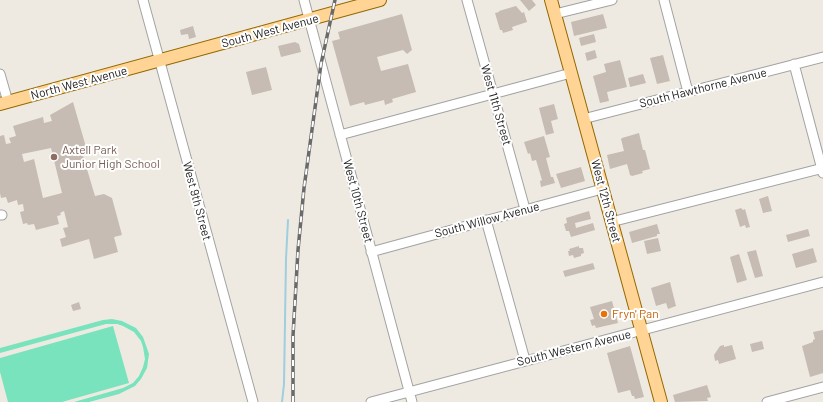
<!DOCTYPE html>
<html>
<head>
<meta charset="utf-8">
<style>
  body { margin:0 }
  canvas { display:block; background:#eeeae1 }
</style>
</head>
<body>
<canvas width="823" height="402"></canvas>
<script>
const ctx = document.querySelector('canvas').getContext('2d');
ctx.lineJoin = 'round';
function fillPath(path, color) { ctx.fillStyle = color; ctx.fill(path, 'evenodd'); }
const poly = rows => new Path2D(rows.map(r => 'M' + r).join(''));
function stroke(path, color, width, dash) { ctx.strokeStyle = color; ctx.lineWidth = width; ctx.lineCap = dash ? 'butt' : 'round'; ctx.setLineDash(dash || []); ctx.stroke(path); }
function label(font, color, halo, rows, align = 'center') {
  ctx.font = font + ' Barlow,sans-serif'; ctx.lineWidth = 4; ctx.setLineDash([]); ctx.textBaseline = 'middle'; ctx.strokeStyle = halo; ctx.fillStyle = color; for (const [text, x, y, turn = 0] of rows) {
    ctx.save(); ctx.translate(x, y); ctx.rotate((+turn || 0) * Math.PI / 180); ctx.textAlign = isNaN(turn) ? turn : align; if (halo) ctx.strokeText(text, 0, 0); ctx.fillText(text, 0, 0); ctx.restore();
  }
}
const pitch = poly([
  [112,319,122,321,136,328,143,337,149,354,147,368,141,379,135,386,119,394,89,402,74,402,123,388,133,383,139,376,143,367,145,359,143,347,141,341,134,332,123,326,117,324,106,324,0,353,0,348,103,320],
  [113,326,129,383,62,402,8,402,0,372,0,358]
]);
const stream = poly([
  [282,402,284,384,286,259,288,220]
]);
const building = poly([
  [520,0,532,0,536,5,529,11],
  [516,6,522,13,524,12,527,22,512,27,513,30,503,33,502,30,500,30,495,13,499,12,499,11],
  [402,14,412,50,407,54,403,50,377,57,381,71,408,64,416,92,392,99,393,102,385,105,384,100,365,105,364,102,350,106,332,41,340,39,338,32],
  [603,14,607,28,574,36,571,22],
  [193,26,196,37,189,39,188,34,181,35,180,30],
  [594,34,596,42,581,46,579,38],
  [295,42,299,44,301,52,281,57,278,46],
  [595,50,597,58,587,61,585,53],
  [663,55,670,81,657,84,650,58],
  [620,60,627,87,607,92,609,101,600,103,593,76,606,72,604,64],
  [266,67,272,90,252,95,246,72],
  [643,74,646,83,630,87,628,78],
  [73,102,88,154,83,156,95,196,104,194,112,198,122,235,114,237,118,252,94,259,89,239,62,247,60,239,66,237,63,228,68,227,64,211,60,213,61,215,57,216,59,224,36,230,34,224,28,225,27,223,23,224,20,212,24,211,23,204,18,205,17,200,8,203,6,197,1,198,0,193,0,136,4,135,6,144,11,143,9,138,16,136,13,126,43,117,44,123,52,121,50,115],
  [51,148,62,193,43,198,34,159,24,162,22,154],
  [554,104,558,119,551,121,554,133,546,135,539,108],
  [639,133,643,150,645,150,650,169,642,171,643,173,632,176,630,175,627,164,610,169,607,155,624,151,621,139,622,138],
  [544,136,550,157,546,158,551,177,553,177,555,183,541,187,540,181,542,180,536,160,532,161,530,153,528,154,524,142],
  [581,167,585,181,561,188,556,174],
  [768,196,772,211,763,213,759,199],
  [741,208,743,210,745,209,750,227,746,228,745,225,740,227,735,210],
  [589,211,591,219,575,223,576,228,593,223,595,230,571,237,569,231,566,231,564,224,567,223,566,218],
  [657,224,660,234,657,234,657,236,632,243,629,232],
  [808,229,810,236,788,242,786,235],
  [658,238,661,251,647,254,644,241],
  [579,246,579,248,583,248,584,253,581,254,581,256,574,258,573,255,569,256,568,251,570,251,569,249],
  [813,248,817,262,796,268,792,254],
  [756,250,763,276,755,278,747,252],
  [739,254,747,280,737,283,730,257],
  [593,263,595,269,565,277,563,271],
  [670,282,676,306,668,309,666,303,656,306,651,288],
  [612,301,618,323,596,328,595,325,592,326,590,320,594,319,590,307],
  [79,302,81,309,73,311,71,305],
  [823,330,823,373,810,377,802,346,813,342,813,340,815,339,813,332],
  [762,341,764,349,752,352,750,344],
  [724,345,724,347,732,345,736,359,719,364,718,360,715,361,714,355,720,346],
  [630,346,644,397,635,399,634,396,632,396,630,390,618,393,607,353],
  [707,385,711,397,707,398,708,401,675,402,673,395]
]);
const minor = poly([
  [143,0,253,402],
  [304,0,412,402],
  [467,0,525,209],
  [664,0,688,92],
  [555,14,612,0],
  [794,64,823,173],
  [0,74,8,102],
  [583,119,823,57],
  [340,135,571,73],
  [0,215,2,215],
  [486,220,525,360],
  [611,222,823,168],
  [371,252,602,189],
  [371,402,823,282],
  [767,402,823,387]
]);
const major = poly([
  [551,0,661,402],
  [0,104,380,0]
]);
const rail = poly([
  [293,402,293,336,298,250,304,188,321,64,335,0]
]);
const markers = [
  [54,157,4,"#8d6e63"],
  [604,314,4,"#e8710a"]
];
const streetNames = [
  ["South West Avenue",270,31,-15],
  ["North West Avenue",79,83,-15],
  ["South Hawthorne Avenue",703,88,-14],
  ["West 11th Street",496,105,74],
  ["West 9th Street",197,201,75],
  ["West 10th Street",358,201,75],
  ["West 12th Street",606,201,75],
  ["South Willow Avenue",487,220,-15],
  ["South Western Avenue",574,348,-14]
];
const educationNames = [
  ["Axtell Park",62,150],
  ["Junior High School",62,164]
];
const foodNames = [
  ["Fryn' Pan",612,314]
];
fillPath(pitch, '#79e3bd');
stroke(stream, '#9ecedf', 2);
fillPath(building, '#c6bcb4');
stroke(minor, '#a3a3a3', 11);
stroke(major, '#946800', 14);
stroke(minor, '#fff', 9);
stroke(major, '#ffd495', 12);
stroke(rail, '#6a6a6a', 3.5);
stroke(rail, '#fff', 2, [6]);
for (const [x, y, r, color] of markers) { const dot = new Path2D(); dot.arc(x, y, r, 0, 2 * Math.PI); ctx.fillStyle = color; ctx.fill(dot); stroke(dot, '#fff', 1.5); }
label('12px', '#1c1c1c', '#fff', streetNames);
label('12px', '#785e54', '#fff', educationNames, 'left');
label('12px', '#c56008', '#fff', foodNames, 'left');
</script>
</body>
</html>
